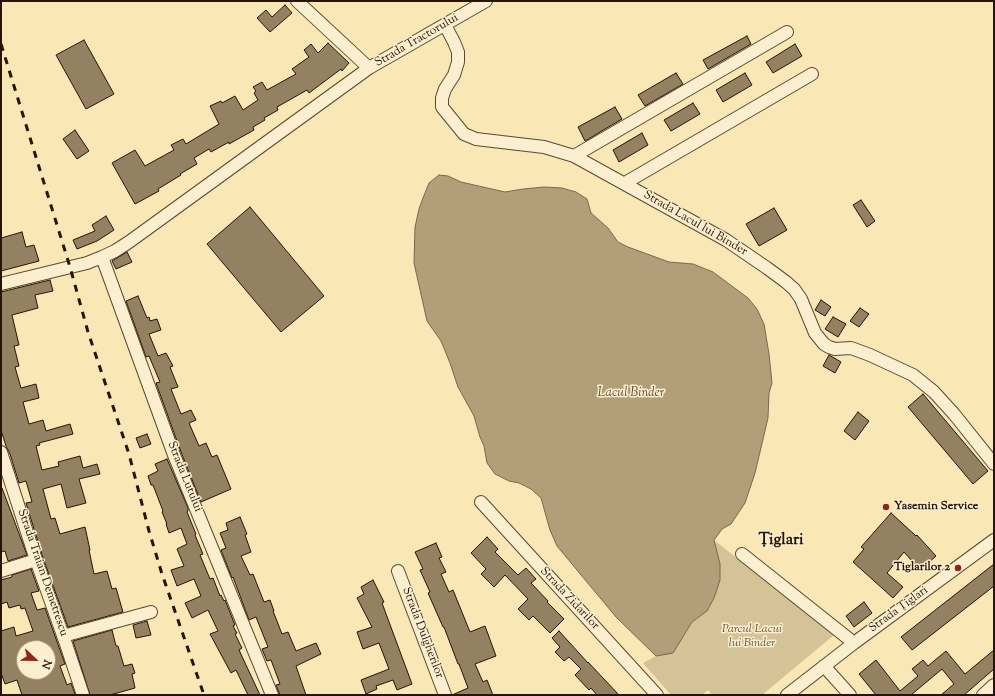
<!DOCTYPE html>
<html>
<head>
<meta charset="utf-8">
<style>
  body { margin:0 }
  #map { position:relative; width:995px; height:696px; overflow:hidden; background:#f9e7b5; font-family:"Sorts Mill Goudy",serif }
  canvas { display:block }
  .frame { position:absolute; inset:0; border:2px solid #271307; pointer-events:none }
  .north { position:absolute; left:16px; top:640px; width:40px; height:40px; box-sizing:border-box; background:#fbefcf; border:1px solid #a6977f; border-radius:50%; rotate:112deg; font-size:11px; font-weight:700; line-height:16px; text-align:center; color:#271307 }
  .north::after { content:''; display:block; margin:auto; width:14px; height:18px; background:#8f2418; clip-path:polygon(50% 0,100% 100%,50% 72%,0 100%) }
</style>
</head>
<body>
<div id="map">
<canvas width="995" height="696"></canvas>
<div class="frame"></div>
<div class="north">N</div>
</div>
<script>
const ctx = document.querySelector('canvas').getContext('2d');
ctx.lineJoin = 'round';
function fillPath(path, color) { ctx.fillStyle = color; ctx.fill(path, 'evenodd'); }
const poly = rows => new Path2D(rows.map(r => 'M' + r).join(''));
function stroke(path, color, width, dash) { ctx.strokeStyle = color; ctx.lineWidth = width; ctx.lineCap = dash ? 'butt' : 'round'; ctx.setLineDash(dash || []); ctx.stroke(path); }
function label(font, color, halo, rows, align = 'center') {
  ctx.font = font + ' "Sorts Mill Goudy",serif'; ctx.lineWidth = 3; ctx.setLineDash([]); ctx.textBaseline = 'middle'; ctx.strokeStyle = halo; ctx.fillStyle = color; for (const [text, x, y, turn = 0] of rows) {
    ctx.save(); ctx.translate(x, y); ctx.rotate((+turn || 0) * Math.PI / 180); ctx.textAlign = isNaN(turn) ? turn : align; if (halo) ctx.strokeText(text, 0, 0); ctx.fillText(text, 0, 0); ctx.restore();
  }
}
const green = poly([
  [714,540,834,635,762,695,712,695,708,690,702,695,671,695,643,663,656,656,673,652,692,622,707,611,714,598,720,580,720,564]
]);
const water = poly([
  [439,175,448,176,461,182,505,192,523,189,544,187,562,188,576,192,587,199,591,213,608,228,618,242,628,247,669,262,693,264,713,272,748,298,757,309,764,324,769,354,772,383,769,393,768,418,755,473,745,503,731,524,722,529,714,540,720,564,720,580,714,598,707,611,692,622,673,653,656,656,616,617,557,546,550,530,541,498,531,489,519,483,509,481,495,474,487,463,484,446,480,437,474,416,458,387,450,363,441,341,427,321,414,263,415,227,419,209,423,198,429,183,439,175]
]);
const building = poly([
  [285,5,292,13,270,32,257,18,266,10,272,17,285,5],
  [747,36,751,44,708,69,703,60,747,36],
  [84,40,114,94,86,109,56,55,84,40],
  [328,43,349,63,342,71,341,69,309,93,307,90,277,107,278,110,264,118,265,120,253,127,254,130,229,144,229,142,211,152,209,149,194,158,197,164,180,174,181,175,158,189,159,191,135,204,112,163,135,150,145,166,174,150,171,145,183,139,186,144,219,124,210,106,221,101,222,103,235,96,243,110,258,100,254,93,256,91,253,87,262,82,267,90,296,74,292,69,309,57,304,50,311,44,318,53,328,43],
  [795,44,802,56,773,73,766,62,795,44],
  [676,73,683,84,645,106,638,95,676,73],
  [745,73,752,85,723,102,716,90,745,73],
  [693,103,700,114,671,131,664,120,693,103],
  [615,107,622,119,585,141,578,127,615,107],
  [75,130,89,151,77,159,63,139,75,130],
  [642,133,648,145,619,162,613,150,642,133],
  [861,200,875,221,867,227,853,205,861,200],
  [250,207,324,296,281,332,207,244,250,207],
  [774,208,787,230,759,246,746,224,774,208],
  [106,216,114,230,97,241,77,249,73,240,95,231,92,225,106,216],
  [22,232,26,247,34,245,39,261,1,271,1,238,22,232],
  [127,252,132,262,116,269,112,261,127,252],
  [50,280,53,291,35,295,38,308,12,315,19,345,14,346,19,366,15,367,21,388,36,384,39,398,23,402,29,424,43,420,46,431,70,424,73,434,39,443,40,445,36,446,42,470,59,466,58,462,80,456,83,468,97,464,100,474,79,479,86,503,67,508,61,484,43,489,51,519,55,518,60,534,85,527,90,550,89,550,94,574,107,571,112,589,116,588,123,612,68,627,43,558,26,503,32,502,26,481,19,483,10,454,6,446,1,430,1,292,50,280],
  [138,296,147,318,149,317,150,321,157,319,161,330,149,334,158,356,166,353,173,366,170,367,178,387,171,389,181,414,191,410,196,420,189,423,199,446,206,443,212,457,217,455,231,489,201,502,181,452,156,383,160,382,149,356,146,357,126,301,138,296],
  [821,300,831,307,825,316,815,310,821,300],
  [860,308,869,314,859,327,850,321,860,308],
  [833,317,846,324,838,337,825,329,833,317],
  [829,355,841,362,835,373,823,366,829,355],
  [923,394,988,471,973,484,908,407,923,394],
  [858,412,869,421,855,440,844,431,858,412],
  [147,434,151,444,140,448,136,438,147,434],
  [167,459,188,508,188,511,187,512,196,534,195,535,203,554,200,555,210,579,213,578,220,596,221,595,224,601,225,600,235,625,233,626,237,633,235,634,242,648,239,650,260,695,248,695,236,670,231,673,210,634,218,631,208,610,192,618,185,603,201,596,194,579,177,586,171,570,184,566,177,549,187,544,181,528,169,533,166,524,167,524,162,512,163,511,153,485,151,485,148,476,158,471,155,464,167,459],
  [1,488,2,488,27,555,8,561,5,551,1,552,1,488],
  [891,513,916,536,917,535,936,556,920,570,904,552,887,573,903,587,893,598,853,562,864,549,861,547,891,513],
  [240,517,247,534,245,535,251,552,241,556,250,575,253,574,264,602,270,600,274,611,273,611,282,634,288,632,296,651,316,643,321,654,296,666,306,695,280,695,276,685,280,684,271,660,267,661,262,649,268,647,256,617,249,620,233,577,232,578,221,550,226,548,220,533,228,530,226,523,240,517],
  [487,537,498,549,495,552,518,575,526,568,536,579,531,583,548,601,547,602,564,619,550,633,533,616,529,620,518,609,528,599,505,575,494,587,481,574,486,569,471,553,487,537],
  [436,543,442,557,439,558,446,572,441,574,449,592,453,590,470,632,485,626,496,656,475,664,483,682,487,680,493,695,452,695,468,688,459,664,458,664,444,627,443,627,428,593,430,592,420,570,423,569,415,552,436,543],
  [994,564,994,586,912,650,901,637,994,564],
  [31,569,39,591,31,593,37,610,45,608,65,664,60,666,67,685,71,683,75,694,73,695,22,695,17,680,5,684,1,673,1,631,14,627,16,636,33,631,25,608,21,609,20,605,9,608,7,602,1,604,1,580,12,577,12,575,31,569],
  [24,648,48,648,48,672,24,672,24,648],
  [373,580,384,602,382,603,412,684,397,690,393,680,376,686,377,689,366,694,361,680,389,669,379,643,363,649,357,632,372,627,357,598,364,594,361,587,373,580],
  [864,602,872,613,854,627,846,616,864,602],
  [147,621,151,635,136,638,133,625,147,621],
  [112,630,116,646,118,646,124,666,132,664,135,673,132,674,135,688,110,695,90,695,73,641,112,630],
  [559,631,588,663,588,662,619,695,597,695,591,688,589,690,575,675,581,669,569,657,564,661,555,652,560,647,552,638,559,631],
  [994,650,994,669,964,695,941,695,954,684,942,669,911,695,876,695,859,674,876,660,900,691,918,676,912,669,923,660,928,666,946,651,965,674,994,650]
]);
const minor = poly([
  [297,1,369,68],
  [445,25,454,42,458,52,458,62,454,75,445,89,442,98,442,107,464,134,476,139,544,147,574,156,726,240,767,268,786,282,794,289,801,299,815,333,824,344,829,347,835,349,851,348,870,355,913,375,934,392,954,414,994,464],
  [574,156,787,32],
  [625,183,812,74],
  [102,257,174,455,272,695],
  [1,284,87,263,102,257,115,251,129,242,369,68,486,1],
  [1,452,36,560,66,644,83,695],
  [481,502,657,695],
  [742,554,854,643],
  [1,571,36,560],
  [398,571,445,695],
  [63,636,151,612],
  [824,666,850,695],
  [787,695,854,643,994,540],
  [983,695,994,685]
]);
const rail = poly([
  [1,44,70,267,88,332,129,454,149,531,162,574,204,695]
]);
const markers = [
  [886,507,4,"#8f2418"],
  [958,568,4,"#8f2418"]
];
const streetNames = [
  ["Strada Tractorului",417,41,-30],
  ["Strada Lacul lui Binder",695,224,30],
  ["Strada Lutului",184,477,68],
  ["Strada Traian Demetrescu",42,573,71],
  ["Strada Zidarilor",569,599,47],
  ["Strada Țiglari",899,610,-36],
  ["Strada Dulgherilor",422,633,69]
];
const poiNames = [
  ["Yasemin Service",894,507],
  ["Tiglarilor 2",950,568,"right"]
];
const parkNames = [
  ["Parcul Lacui",752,630],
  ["lui Binder",752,644]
];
const waterNames = [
  ["Lacul Binder",631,394]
];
const districtNames = [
  ["Țiglari",781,541]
];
fillPath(green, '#d5c397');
fillPath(water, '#b29f7a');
stroke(water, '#7a674c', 1);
fillPath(building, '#948161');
stroke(building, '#271307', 1);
stroke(minor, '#5c4832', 14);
stroke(minor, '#fbefcf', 12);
stroke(rail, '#271307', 3, [7, 7]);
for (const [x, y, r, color] of markers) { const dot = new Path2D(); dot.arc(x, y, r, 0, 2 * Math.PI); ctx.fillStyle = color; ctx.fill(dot); stroke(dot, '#fbefcf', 1.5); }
label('12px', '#271307', '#fbefcf', streetNames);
label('bold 12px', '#271307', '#fbefcf', poiNames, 'left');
label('italic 12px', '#645139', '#fbefcf', parkNames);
label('italic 13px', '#5f4b35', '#fbefcf', waterNames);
label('bold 16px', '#271307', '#fbefcf', districtNames);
</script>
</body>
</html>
